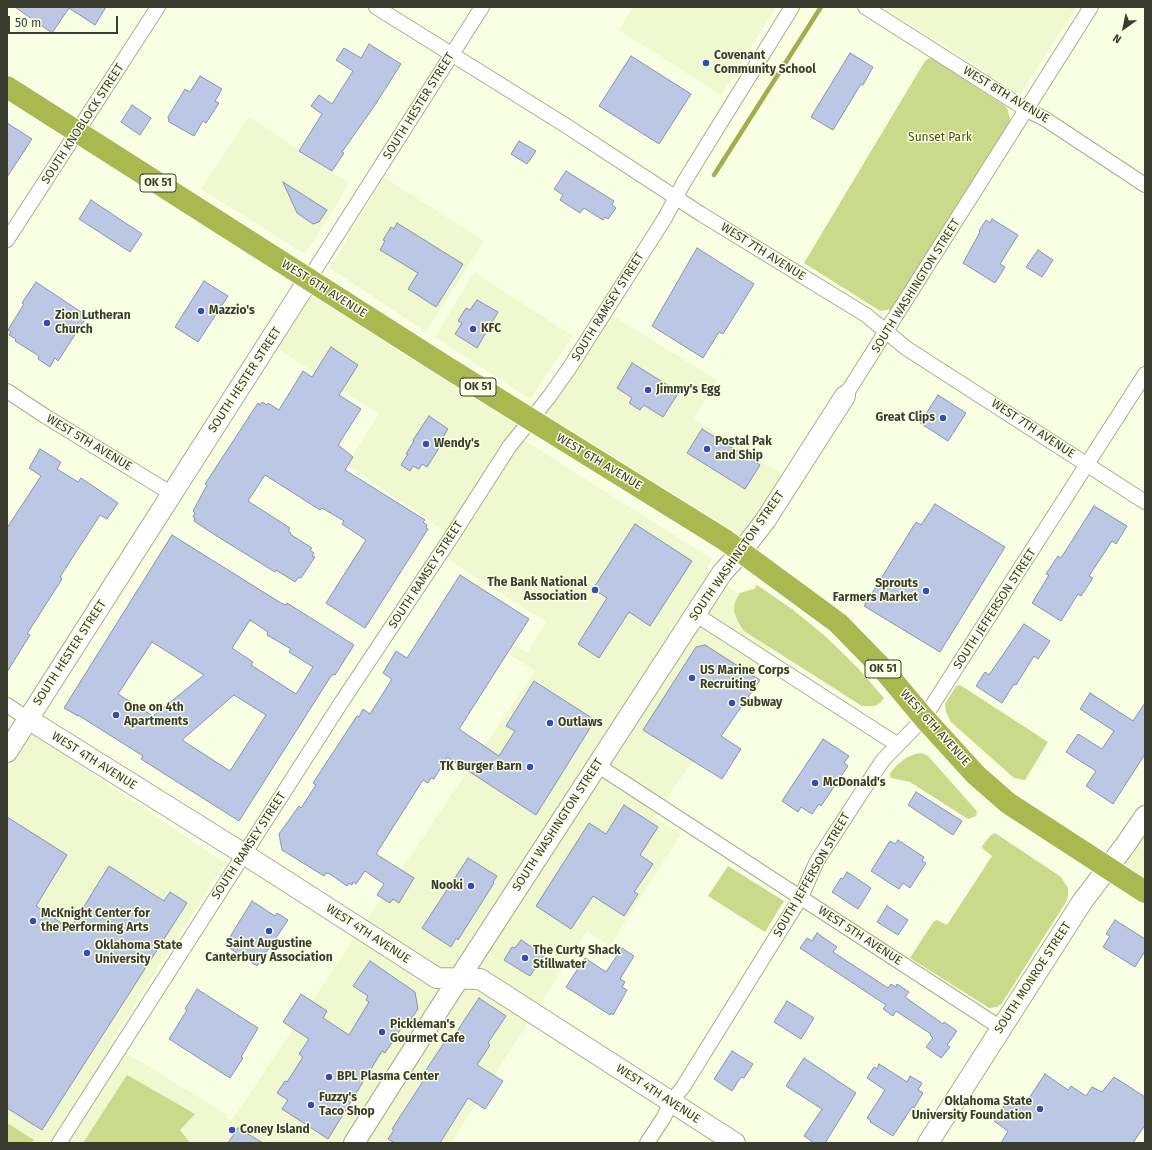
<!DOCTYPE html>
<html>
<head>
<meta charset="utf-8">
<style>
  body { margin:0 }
  #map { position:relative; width:1152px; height:1150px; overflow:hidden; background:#f9ffe3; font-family:"Fira Sans",sans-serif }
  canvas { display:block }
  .frame { position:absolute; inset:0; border:8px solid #3a3c2f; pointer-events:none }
  .north { position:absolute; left:1104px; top:8px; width:40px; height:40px; -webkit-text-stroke:3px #f9ffe3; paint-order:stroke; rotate:213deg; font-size:11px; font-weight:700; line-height:16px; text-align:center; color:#3a3c2f }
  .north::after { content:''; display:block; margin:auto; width:14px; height:18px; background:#3a3c2f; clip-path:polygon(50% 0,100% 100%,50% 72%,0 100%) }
  .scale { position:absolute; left:8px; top:16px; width:110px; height:18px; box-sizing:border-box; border:2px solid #3a3c2f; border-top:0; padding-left:5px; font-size:12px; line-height:14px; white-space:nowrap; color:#3a3c2f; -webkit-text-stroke:3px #f9ffe3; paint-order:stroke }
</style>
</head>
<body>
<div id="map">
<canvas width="1152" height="1150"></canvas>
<div class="frame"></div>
<div class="north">N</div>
<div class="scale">50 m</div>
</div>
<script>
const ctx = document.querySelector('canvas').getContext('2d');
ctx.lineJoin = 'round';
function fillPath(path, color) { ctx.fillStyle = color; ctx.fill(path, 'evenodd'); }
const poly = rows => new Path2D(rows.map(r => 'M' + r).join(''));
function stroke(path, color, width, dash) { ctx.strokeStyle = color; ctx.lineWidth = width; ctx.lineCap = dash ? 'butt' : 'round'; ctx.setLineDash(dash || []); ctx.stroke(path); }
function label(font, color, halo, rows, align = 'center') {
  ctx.font = font + ' "Fira Sans",sans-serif'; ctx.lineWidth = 3; ctx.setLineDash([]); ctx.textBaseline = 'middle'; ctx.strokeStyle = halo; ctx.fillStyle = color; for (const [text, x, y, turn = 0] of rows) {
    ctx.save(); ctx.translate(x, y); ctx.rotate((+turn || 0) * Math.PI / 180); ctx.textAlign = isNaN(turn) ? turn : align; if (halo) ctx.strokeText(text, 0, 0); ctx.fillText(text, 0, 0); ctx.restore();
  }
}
const built = poly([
  [633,7,776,7,721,95,619,30],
  [884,7,1076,7,1020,95],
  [249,117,349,183,336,206,305,254,201,189],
  [384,177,484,241,426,332,330,268],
  [474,272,573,336,530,399,435,337],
  [309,281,525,418,450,535,349,466,353,454,379,414,270,344],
  [607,312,717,380,694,419,790,479,741,550,533,419],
  [516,435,712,559,705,571,786,626,654,817,681,834,610,946,587,931,451,1143,7,1143,7,771,31,732,225,863,110,1043,228,1115,226,1118,231,1121,535,671,509,654,515,645,527,653,546,622,441,555],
  [1145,821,1145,889,1114,869]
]);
const green = poly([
  [929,58,933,59,1002,104,1007,108,1010,119,1009,125,894,309,880,311,804,263,925,61],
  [757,585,792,609,825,636,856,666,884,698,880,703,875,706,862,706,744,631,738,622,734,611,735,602,740,593,754,589],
  [960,685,1048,742,1025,780,1014,778,951,722,946,712,945,704,956,686],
  [922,753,928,756,975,809,977,812,976,816,968,819,910,782,891,778,890,776,890,773,897,765,906,758,915,754],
  [995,833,1061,877,1068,888,1068,896,1066,902,1002,1003,997,1007,989,1008,910,958,934,921,937,920,947,925,992,856,983,849,982,846,991,835],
  [728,866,784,901,765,932,708,896],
  [127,1075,195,1114,180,1130,190,1143,83,1143],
  [7,1123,34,1140,31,1143,7,1143]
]);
const stream = poly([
  [714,175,821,7]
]);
const building = poly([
  [15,7,106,7,95,25,69,8,52,33,15,7],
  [369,44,401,64,375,105,342,152,344,153,332,171,299,151,322,114,311,106,319,95,332,104,353,71,336,60,344,48,361,58,369,44],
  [850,53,873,67,863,85,861,84,833,130,811,117,850,53],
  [631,56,691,94,659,144,599,106,631,56],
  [200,76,222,89,215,101,219,103,206,123,203,121,194,136,169,122,168,117,185,89,190,92,200,76],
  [132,105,151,118,140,135,121,122,132,105],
  [7,123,32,139,7,177,7,123],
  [519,141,536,151,527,164,511,154,519,141],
  [566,171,614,201,612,205,616,208,608,219,605,217,603,220,584,208,580,213,560,200,563,195,554,189,566,171],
  [283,182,327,210,319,222,313,224,297,213,283,182],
  [91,200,142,234,130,252,79,219,91,200],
  [992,219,1018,235,1000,264,1005,267,995,283,963,263,980,232,979,231,986,220,990,223,992,219],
  [397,223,463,264,436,307,408,289,418,273,380,250,385,241,383,240,391,227,394,229,397,223],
  [697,248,754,284,723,334,719,332,703,358,652,326,697,248],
  [1038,250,1053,260,1042,277,1026,267,1038,250],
  [204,281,228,296,198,342,175,327,204,281],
  [36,282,87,316,58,361,55,358,50,367,38,359,39,356,15,341,16,339,9,335,11,332,8,330,24,304,22,303,36,282],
  [477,300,498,312,477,348,455,334,462,323,458,321,466,308,470,310,477,300],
  [331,347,358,365,339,395,361,409,338,445,353,457,345,470,425,520,423,522,427,525,426,528,428,529,365,628,326,603,366,540,342,524,344,521,322,508,320,510,265,475,248,501,290,528,288,531,291,533,290,534,312,548,310,550,314,553,312,556,315,557,301,578,299,577,295,582,276,570,275,572,215,535,194,521,195,518,193,517,195,513,193,511,207,485,205,484,258,403,260,405,262,402,267,405,268,403,279,410,303,371,312,377,331,347],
  [632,363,679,392,663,417,644,405,640,410,629,403,632,398,617,388,632,363],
  [938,395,966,413,948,441,920,423,938,395],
  [429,416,448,429,437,446,439,448,427,467,422,464,419,469,413,466,410,471,401,465,408,454,406,454,414,441,413,440,429,416],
  [702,429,760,465,745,489,687,453,702,429],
  [40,449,61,462,57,469,78,482,81,478,118,503,107,519,100,515,60,577,62,579,27,634,30,635,7,672,7,528,41,476,29,468,40,449],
  [935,504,1005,547,940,652,864,606,916,522,921,525,935,504],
  [1094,506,1127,526,1116,544,1112,541,1089,576,1093,578,1081,596,1078,594,1061,621,1032,603,1049,575,1046,574,1058,556,1061,558,1094,506],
  [635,524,692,561,650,626,629,612,599,658,578,644,607,598,593,589,635,524],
  [172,535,281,603,286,605,287,603,354,645,335,675,334,674,331,676,239,821,141,759,143,756,78,715,78,716,64,708,172,535],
  [250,620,268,632,267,635,291,649,289,652,313,667,296,694,251,665,253,662,232,648,250,620],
  [152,642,204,675,153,716,118,694,152,642],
  [234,695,266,715,230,771,182,740,234,695],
  [460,575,529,619,459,729,499,756,515,731,506,726,534,681,595,720,536,815,447,757,434,779,431,778,428,783,423,780,376,854,414,878,399,903,393,899,390,903,377,895,384,884,365,871,356,884,353,882,352,885,349,883,347,886,330,874,326,873,324,876,282,850,279,834,299,806,301,808,316,785,313,783,357,716,359,717,363,709,370,714,392,679,383,673,396,651,407,658,460,575],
  [1024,624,1050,641,1038,659,1034,656,1016,685,1014,684,1002,703,976,686,985,672,989,675,1024,624],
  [705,645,760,680,721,736,741,749,722,779,643,730,696,647,705,645],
  [1090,693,1133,721,1145,703,1145,754,1113,804,1086,786,1096,771,1066,752,1078,734,1102,749,1114,731,1080,709,1090,693],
  [823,739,849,756,844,763,848,766,821,806,819,804,812,814,801,807,798,812,782,801,823,739],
  [916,792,962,821,953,835,908,805,916,792],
  [624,805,658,827,640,855,653,864,634,892,638,894,624,916,593,896,571,929,536,906,589,823,606,834,624,805],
  [7,817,67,855,36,906,70,929,109,866,164,901,170,892,187,903,42,1130,7,1108,7,817],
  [898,840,924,857,922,861,926,863,910,888,903,883,899,889,871,871,890,841,895,844,898,840],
  [468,858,497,876,493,882,494,883,458,940,456,938,451,947,422,928,468,858],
  [847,872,871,888,858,909,832,892,841,878,843,879,847,872],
  [252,901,275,916,277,913,288,920,257,966,225,945,252,901],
  [887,906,908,920,898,935,877,922,887,906],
  [1115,920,1145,939,1145,951,1135,967,1103,947,1110,936,1106,934,1115,920],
  [817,933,837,947,833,952,888,988,891,984,896,987,897,984,909,992,905,997,943,1024,944,1022,957,1031,947,1045,950,1047,941,1058,926,1047,933,1038,930,1035,931,1034,896,1011,893,1016,883,1009,886,1005,800,948,807,938,812,941,817,933],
  [521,940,544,955,530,976,504,960,512,947,515,948,521,940],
  [622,948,634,956,620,979,625,982,622,987,627,990,613,1015,611,1013,610,1015,566,987,585,958,606,972,622,948],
  [370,961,415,992,418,1009,406,1026,404,1024,385,1053,382,1051,328,1139,282,1109,288,1100,277,1093,285,1081,287,1082,303,1057,299,1054,309,1039,283,1022,301,994,327,1011,323,1018,349,1035,369,1002,366,1000,368,996,353,986,370,961],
  [197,989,258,1028,241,1057,243,1058,230,1078,169,1039,187,1010,185,1009,197,989],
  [479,998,506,1016,488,1043,490,1045,477,1065,503,1081,485,1109,468,1098,440,1143,395,1143,388,1139,394,1130,392,1129,427,1075,424,1073,448,1037,452,1039,479,998],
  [787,1001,814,1018,801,1039,774,1022,787,1001],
  [732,1051,753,1064,744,1078,741,1077,732,1091,714,1079,732,1051],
  [804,1058,856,1093,825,1143,814,1143,804,1136,822,1109,786,1086,804,1058],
  [879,1064,907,1082,910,1076,922,1083,918,1090,923,1093,914,1108,912,1107,893,1136,870,1122,871,1121,867,1118,885,1090,867,1078,874,1067,877,1069,879,1064],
  [1045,1074,1068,1090,1071,1086,1086,1096,1092,1087,1102,1092,1114,1077,1145,1097,1145,1125,1133,1143,1001,1143,1008,1131,994,1121,1009,1098,1023,1107,1045,1074],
  [238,1128,263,1143,228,1143,238,1128]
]);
const street = poly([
  [376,7,565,125,701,214,866,315,906,348,1145,502],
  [865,7,1027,110,1045,119,1145,185],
  [7,240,158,7],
  [309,279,482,7],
  [7,391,45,416,172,494],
  [845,396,1091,7],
  [695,614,898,745],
  [7,705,28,719],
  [597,765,1001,1028],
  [59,1143,339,706,452,536,509,447,549,397,570,367,665,218,684,182,792,7],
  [647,1143,664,1117,671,1102,683,1087,801,897,817,861,871,778,883,760,924,718,1145,374]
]);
const secondary = poly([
  [28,719,244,854,437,978,480,979,735,1143],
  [7,752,309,279],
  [354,1143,432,1020,722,573,741,552,765,521,845,396],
  [928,1143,1082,902,1126,844,1145,816]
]);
const highway = poly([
  [7,87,448,368,725,540,838,623,883,669,924,718,976,775,1008,803,1145,892]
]);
const markers = [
  [706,63,4,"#354bbc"],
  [201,311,4,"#354bbc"],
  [47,323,4,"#354bbc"],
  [473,329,4,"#354bbc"],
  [648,390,4,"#354bbc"],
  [943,418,4,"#354bbc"],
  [426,444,4,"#354bbc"],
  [707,449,4,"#354bbc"],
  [595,590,4,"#354bbc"],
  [926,591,4,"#354bbc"],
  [692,678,4,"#354bbc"],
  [732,703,4,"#354bbc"],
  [116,715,4,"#354bbc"],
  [550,723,4,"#354bbc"],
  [530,767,4,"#354bbc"],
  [815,783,4,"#354bbc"],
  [471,886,4,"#354bbc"],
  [33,921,4,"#354bbc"],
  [269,931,4,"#354bbc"],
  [87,953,4,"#354bbc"],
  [525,958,4,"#354bbc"],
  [382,1032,4,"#354bbc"],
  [329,1077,4,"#354bbc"],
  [311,1105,4,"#354bbc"],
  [1040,1109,4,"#354bbc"],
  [232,1130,4,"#354bbc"]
];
const shields = [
  [158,183,36],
  [478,387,36],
  [883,669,36]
];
const shieldNames = [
  ["OK 51",158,183],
  ["OK 51",478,387],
  ["OK 51",883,669]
];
const poiNames = [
  ["Covenant",714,56],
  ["Community School",714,70],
  ["Mazzio's",209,311],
  ["Zion Lutheran",55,316],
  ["Church",55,330],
  ["KFC",481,329],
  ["Jimmy's Egg",656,390],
  ["Great Clips",935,418,"right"],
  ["Postal Pak",715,442],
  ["and Ship",715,456],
  ["Wendy's",434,444],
  ["The Bank National",587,583,"right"],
  ["Association",587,597,"right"],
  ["Sprouts",918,584,"right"],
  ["Farmers Market",918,598,"right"],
  ["US Marine Corps",700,671],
  ["Recruiting",700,685],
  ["Subway",740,703],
  ["One on 4th",124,708],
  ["Apartments",124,722],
  ["Outlaws",558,723],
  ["TK Burger Barn",522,767,"right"],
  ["McDonald's",823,783],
  ["Nooki",463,886,"right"],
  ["McKnight Center for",41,914],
  ["the Performing Arts",41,928],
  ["Saint Augustine",269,944,"center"],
  ["Canterbury Association",269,958,"center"],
  ["Oklahoma State",95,946],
  ["University",95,960],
  ["The Curty Shack",533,951],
  ["Stillwater",533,965],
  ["Pickleman's",390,1025],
  ["Gourmet Cafe",390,1039],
  ["BPL Plasma Center",337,1077],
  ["Fuzzy's",319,1098],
  ["Taco Shop",319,1112],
  ["Oklahoma State",1032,1102,"right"],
  ["University Foundation",1032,1116,"right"],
  ["Coney Island",240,1130]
];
const streetNames = [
  ["WEST 8TH AVENUE",1006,95,31],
  ["SOUTH HESTER STREET",419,106,-58],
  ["SOUTH KNOBLOCK STREET",83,124,-57],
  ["WEST 7TH AVENUE",763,252,32],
  ["SOUTH WASHINGTON STREET",916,286,-58],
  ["WEST 6TH AVENUE",324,289,32],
  ["SOUTH RAMSEY STREET",608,307,-58],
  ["SOUTH HESTER STREET",245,380,-57],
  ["WEST 7TH AVENUE",1033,429,33],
  ["WEST 5TH AVENUE",89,443,31],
  ["WEST 6TH AVENUE",599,462,31],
  ["SOUTH WASHINGTON STREET",737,556,-55],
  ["SOUTH RAMSEY STREET",426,575,-57],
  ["SOUTH JEFFERSON STREET",995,609,-57],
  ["SOUTH HESTER STREET",70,653,-57],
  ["WEST 6TH AVENUE",935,728,48],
  ["WEST 4TH AVENUE",94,761,32],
  ["SOUTH WASHINGTON STREET",558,825,-57],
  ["SOUTH RAMSEY STREET",249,846,-57],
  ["SOUTH JEFFERSON STREET",812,875,-60],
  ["WEST 4TH AVENUE",368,934,33],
  ["WEST 5TH AVENUE",860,936,33],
  ["SOUTH MONROE STREET",1033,978,-57],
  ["WEST 4TH AVENUE",658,1094,33]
];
const parkNames = [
  ["Sunset Park",940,138]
];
fillPath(built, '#eff8ce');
fillPath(green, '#cbd98a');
stroke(stream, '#a0af4e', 4.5);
fillPath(building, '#bcc7e6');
stroke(building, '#8892af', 1);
stroke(street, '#a7ad8d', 16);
stroke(secondary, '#a7ad8d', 22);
stroke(highway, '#fff', 24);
stroke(street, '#fff', 14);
stroke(secondary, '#fff', 20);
stroke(highway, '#a9b84f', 22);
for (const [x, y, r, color] of markers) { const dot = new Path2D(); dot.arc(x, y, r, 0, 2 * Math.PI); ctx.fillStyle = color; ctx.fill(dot); stroke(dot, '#f9ffe3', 1.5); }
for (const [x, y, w] of shields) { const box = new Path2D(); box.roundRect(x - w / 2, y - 9, w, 18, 3); ctx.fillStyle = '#f9ffe3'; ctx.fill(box); stroke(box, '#3a3c2f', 1); }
label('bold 11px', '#3a3c2f', null, shieldNames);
label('bold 12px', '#3a3c2f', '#f9ffe3', poiNames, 'left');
label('12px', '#3a3c2f', '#f9ffe3', streetNames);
label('12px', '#4a5309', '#f9ffe3', parkNames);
</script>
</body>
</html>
